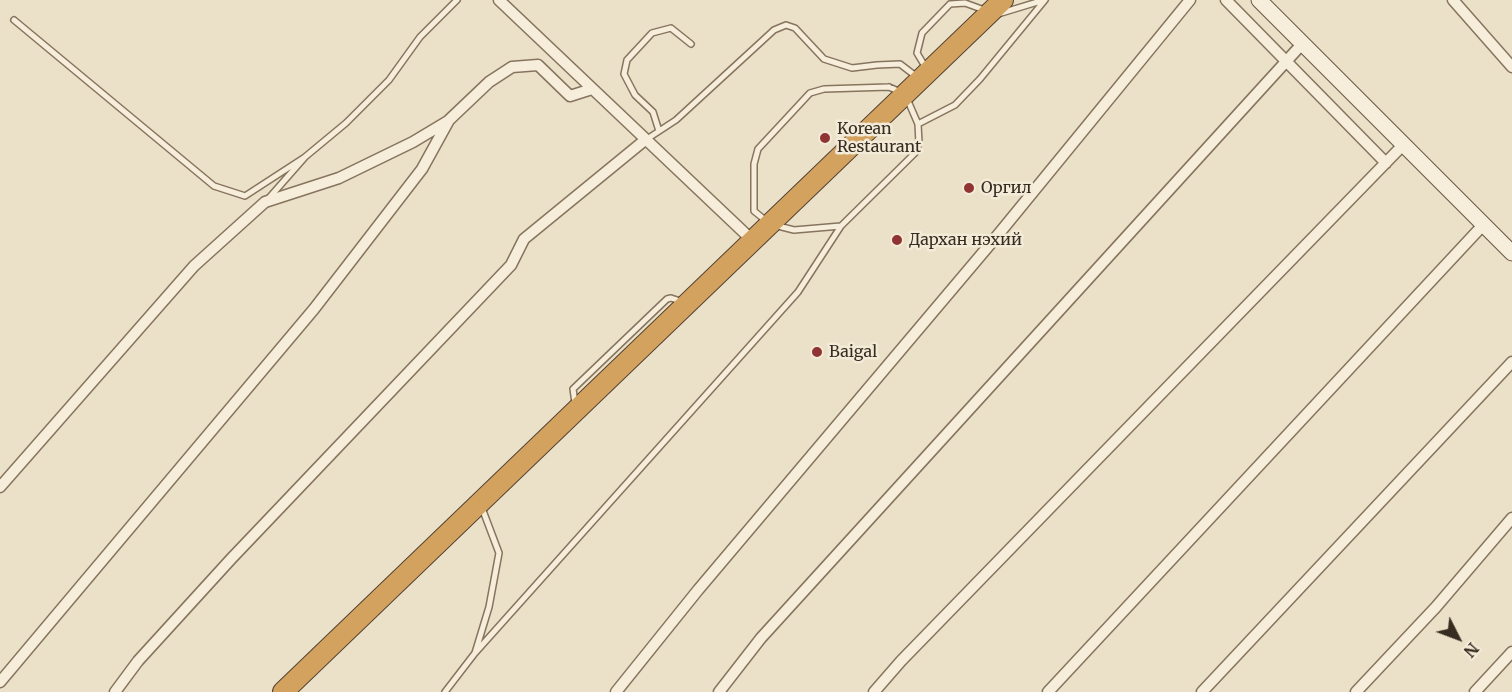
<!DOCTYPE html>
<html>
<head>
<meta charset="utf-8">
<style>
  body { margin:0 }
  #map { position:relative; width:1512px; height:692px; overflow:hidden; background:#ebe1c8; font-family:Merriweather,serif }
  canvas { display:block }
  .north { position:absolute; left:1428px; top:608px; width:60px; height:60px; -webkit-text-stroke:4px #f3ebd7; paint-order:stroke; rotate:132deg; font-size:16px; font-weight:700; line-height:24px; text-align:center; color:#372c21 }
  .north::after { content:''; display:block; margin:auto; width:21px; height:27px; background:#372c21; clip-path:polygon(50% 0,100% 100%,50% 72%,0 100%) }
</style>
</head>
<body>
<div id="map">
<canvas width="1512" height="692"></canvas>
<div class="north">N</div>
</div>
<script>
const ctx = document.querySelector('canvas').getContext('2d');
ctx.lineJoin = 'round';
const poly = rows => new Path2D(rows.map(r => 'M' + r).join(''));
function stroke(path, color, width, dash) { ctx.strokeStyle = color; ctx.lineWidth = width; ctx.lineCap = dash ? 'butt' : 'round'; ctx.setLineDash(dash || []); ctx.stroke(path); }
function label(font, color, halo, rows, align = 'center') {
  ctx.font = font + ' Merriweather,serif'; ctx.lineWidth = 5; ctx.setLineDash([]); ctx.textBaseline = 'middle'; ctx.strokeStyle = halo; ctx.fillStyle = color; for (const [text, x, y, turn = 0] of rows) {
    ctx.save(); ctx.translate(x, y); ctx.rotate((+turn || 0) * Math.PI / 180); ctx.textAlign = isNaN(turn) ? turn : align; if (halo) ctx.strokeText(text, 0, 0); ctx.fillText(text, 0, 0); ctx.restore();
  }
}
const lane = poly([
  [998,14,1044,0],
  [14,20,214,186,245,196,305,157],
  [926,68,917,53,922,33,950,4,965,3,987,11],
  [889,87,905,94,918,124,919,143,915,153,841,226,794,230,770,224,754,211,754,164,758,149,810,93,824,89,889,87],
  [918,124,955,105,980,79,1045,0],
  [659,131,653,112,635,95,624,74,627,60,652,33,671,28,691,44],
  [647,139,676,120,774,30,786,25,795,28,824,59,852,68,877,65,900,64,917,77],
  [269,198,305,157,346,123,389,80,420,37,457,0],
  [575,403,573,389,667,299,671,298,683,302],
  [475,653,798,292,841,226],
  [445,692,475,653,489,607,499,553,482,508]
]);
const street = poly([
  [499,0,753,241],
  [1226,0,1386,163],
  [1453,0,1512,67],
  [0,487,194,266,265,202,339,178,413,142,448,121],
  [0,682,314,309,422,169,449,120,489,82,512,67,538,65,570,96,592,89],
  [115,692,138,661,231,559,511,265,524,239,645,140],
  [616,692,698,590,997,236,1190,0],
  [719,692,761,638,1302,44],
  [874,692,901,661,1404,144],
  [1048,692,1484,224],
  [1202,692,1512,362],
  [1356,692,1436,607,1512,518],
  [1475,692,1512,652]
]);
const secondary = poly([
  [1259,0,1512,253]
]);
const highway = poly([
  [283,692,1003,0]
]);
const markers = [
  [825,138,6,"#903333"],
  [969,188,6,"#903333"],
  [897,240,6,"#903333"],
  [817,352,6,"#903333"]
];
const poiNames = [
  ["Korean",837,129],
  ["Restaurant",837,147],
  ["Оргил",981,188],
  ["Дархан нэхий",909,240],
  ["Baigal",829,352]
];
stroke(lane, '#86745e', 8);
stroke(street, '#86745e', 13);
stroke(secondary, '#685541', 17);
stroke(highway, '#544232', 22);
stroke(lane, '#f6eeda', 5);
stroke(street, '#f6eeda', 10);
stroke(secondary, '#f6eeda', 15);
stroke(highway, '#d3a25f', 20);
for (const [x, y, r, color] of markers) { const dot = new Path2D(); dot.arc(x, y, r, 0, 2 * Math.PI); ctx.fillStyle = color; ctx.fill(dot); stroke(dot, '#f3ebd7', 2); }
label('16px', '#372c21', '#f3ebd7', poiNames, 'left');
</script>
</body>
</html>
